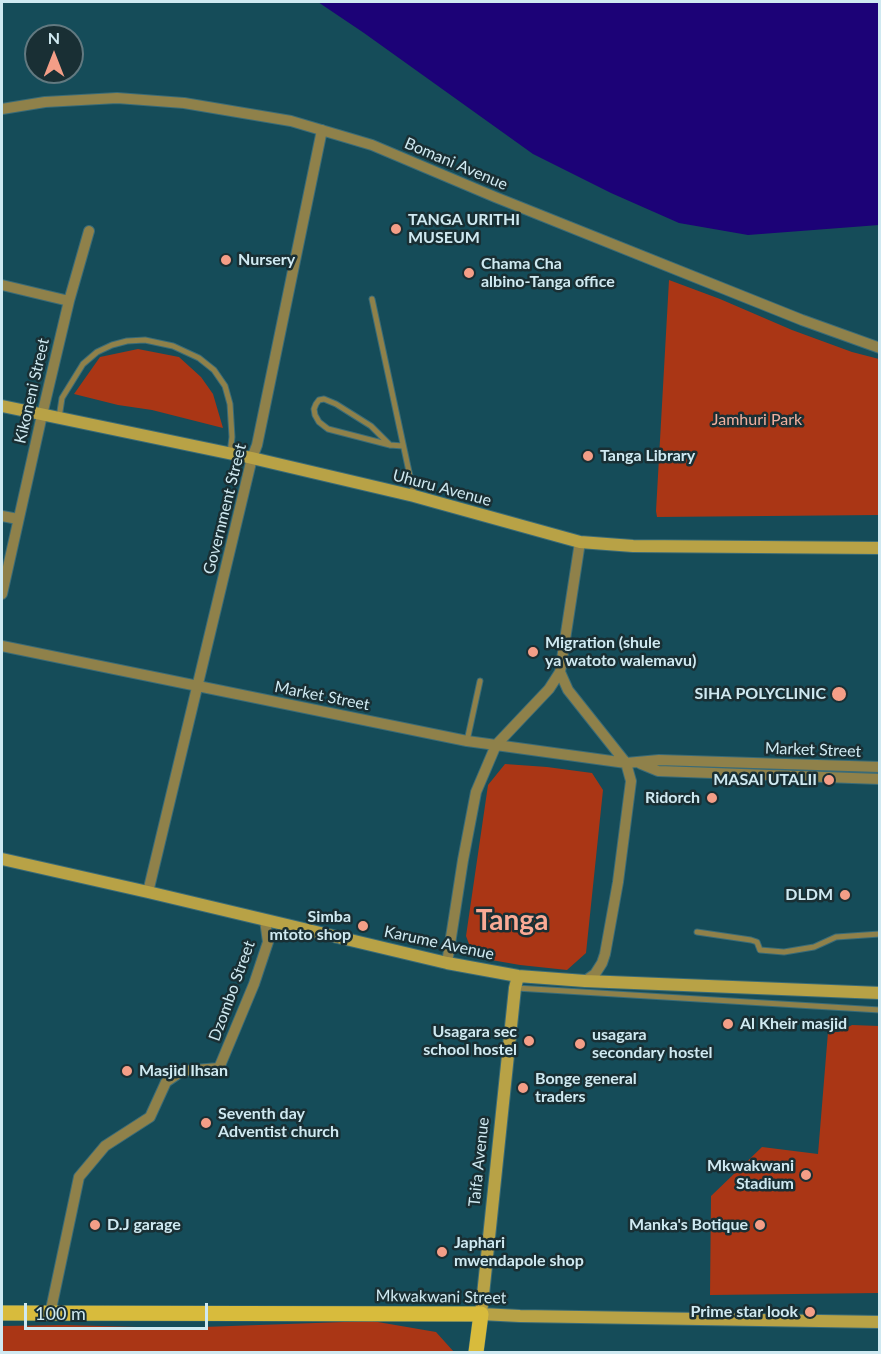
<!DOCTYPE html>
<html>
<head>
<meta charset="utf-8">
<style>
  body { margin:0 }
  #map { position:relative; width:881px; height:1354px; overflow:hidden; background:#154c59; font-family:Lato,sans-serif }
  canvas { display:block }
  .frame { position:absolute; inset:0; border:3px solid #cfe9f1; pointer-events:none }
  .north { position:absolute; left:24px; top:24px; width:60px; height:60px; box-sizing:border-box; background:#192f34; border:2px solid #627980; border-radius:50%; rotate:0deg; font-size:16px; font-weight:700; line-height:24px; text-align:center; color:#cfe9f1 }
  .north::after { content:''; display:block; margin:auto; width:21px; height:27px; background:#f49e87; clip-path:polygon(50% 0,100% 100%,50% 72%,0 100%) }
  .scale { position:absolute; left:24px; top:1303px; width:184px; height:27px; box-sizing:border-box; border:3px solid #cfe9f1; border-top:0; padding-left:8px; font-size:18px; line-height:21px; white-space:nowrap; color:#cfe9f1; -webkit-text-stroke:4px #192f34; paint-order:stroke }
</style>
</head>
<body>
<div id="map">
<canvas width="881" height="1354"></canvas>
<div class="frame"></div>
<div class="north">N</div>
<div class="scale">100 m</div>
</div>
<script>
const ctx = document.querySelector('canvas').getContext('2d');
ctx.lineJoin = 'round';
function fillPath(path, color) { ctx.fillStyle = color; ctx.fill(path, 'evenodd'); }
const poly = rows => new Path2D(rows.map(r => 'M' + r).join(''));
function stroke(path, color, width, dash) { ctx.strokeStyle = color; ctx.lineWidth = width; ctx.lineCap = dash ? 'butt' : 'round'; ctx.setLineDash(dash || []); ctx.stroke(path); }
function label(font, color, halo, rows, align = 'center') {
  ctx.font = font + ' Lato,sans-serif'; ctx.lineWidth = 5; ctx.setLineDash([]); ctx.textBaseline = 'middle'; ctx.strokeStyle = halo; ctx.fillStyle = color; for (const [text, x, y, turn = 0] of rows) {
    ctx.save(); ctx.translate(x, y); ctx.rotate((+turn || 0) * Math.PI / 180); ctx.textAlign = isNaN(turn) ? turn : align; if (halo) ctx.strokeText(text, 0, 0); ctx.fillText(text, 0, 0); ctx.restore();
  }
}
const green = poly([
  [669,280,720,299,792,330,852,352,879,359,879,515,657,517,656,511],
  [138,349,179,357,201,377,213,394,223,428,152,410,118,405,74,394,100,357],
  [505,764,547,767,592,773,603,790,586,953,567,970,520,965,474,957,466,936,488,785],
  [852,1025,879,1026,879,1293,710,1295,711,1196,762,1147,818,1154,828,1032,839,1032],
  [372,1321,436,1332,454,1352,2,1352,2,1326,65,1325,174,1328]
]);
const water = poly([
  [318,2,879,2,879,225,748,235,679,223,611,193,533,154,364,33]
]);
const lane = poly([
  [372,299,414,495],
  [59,418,62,398,83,364,97,352,112,345,127,341,145,340,173,346,199,358,214,370,225,386,230,404,232,437,230,453],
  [390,445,371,426,336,404,324,399,319,400,316,404,314,409,315,415,319,422,328,429,390,445,403,446],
  [467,741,480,681],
  [697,932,751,940,757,942,760,950,784,952,814,947,836,937,880,934],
  [516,988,880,1010]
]);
const street = poly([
  [2,109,45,102,117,98,184,103,291,121,372,145,495,197,802,320,880,348],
  [2,285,69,301],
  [2,516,18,519],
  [2,594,42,415,69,301,89,231],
  [2,646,467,741,626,763,659,760,880,767],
  [560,672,568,690,626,763,631,781,618,882,605,954,602,963,595,974,585,981],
  [641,764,658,771,880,779],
  [148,892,252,458,257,445,322,130],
  [447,963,463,860,476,792,496,745,549,689,560,672,580,542],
  [50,1314,79,1177,105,1146,150,1117,166,1082,182,1071,219,1068,254,984,268,942,265,920]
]);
const secondary = poly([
  [2,406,252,458,414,496,580,542,633,546,880,548],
  [2,859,148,892,447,963,518,976,585,981,880,993],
  [518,976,515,988,481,1314,520,1316,880,1322]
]);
const primary = poly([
  [2,1313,481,1314,476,1352]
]);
const markers = [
  [396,229,6,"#f49e87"],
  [226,260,6,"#f49e87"],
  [469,273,6,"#f49e87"],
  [588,456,6,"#f49e87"],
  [533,652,6,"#f49e87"],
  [839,694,8,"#f49e87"],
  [829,780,6,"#f49e87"],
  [712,798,6,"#f49e87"],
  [845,895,6,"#f49e87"],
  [363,926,6,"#f49e87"],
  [728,1024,6,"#f49e87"],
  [529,1041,6,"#f49e87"],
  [580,1044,6,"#f49e87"],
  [127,1071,6,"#f49e87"],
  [523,1088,6,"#f49e87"],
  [206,1123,6,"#f49e87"],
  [806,1175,6,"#f49e87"],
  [95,1225,6,"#f49e87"],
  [760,1225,6,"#f49e87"],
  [442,1252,6,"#f49e87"],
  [810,1312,6,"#f49e87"]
];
const streetNames = [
  ["Bomani Avenue",456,164,23],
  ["Kikoneni Street",32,391,-77],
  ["Uhuru Avenue",442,488,15],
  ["Government Street",225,509,-76],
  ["Market Street",322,696,11],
  ["Market Street",813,750,2],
  ["Karume Avenue",439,943,12],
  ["Dzombo Street",232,991,-70],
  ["Taifa Avenue",479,1162,-84],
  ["Mkwakwani Street",441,1297,1]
];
const poiNames = [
  ["TANGA URITHI",408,220],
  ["MUSEUM",408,238],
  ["Nursery",238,260],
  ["Chama Cha",481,264],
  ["albino-Tanga office",481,282],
  ["Tanga Library",600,456],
  ["Migration (shule",545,643],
  ["ya watoto walemavu)",545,661],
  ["SIHA POLYCLINIC",826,694,"right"],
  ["MASAI UTALII",817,780,"right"],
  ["Ridorch",700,798,"right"],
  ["DLDM",833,895,"right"],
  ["Simba",351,917,"right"],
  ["mtoto shop",351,935,"right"],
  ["Al Kheir masjid",740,1024],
  ["Usagara sec",517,1032,"right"],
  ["school hostel",517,1050,"right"],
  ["usagara",592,1035],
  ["secondary hostel",592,1053],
  ["Masjid Ihsan",139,1071],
  ["Bonge general",535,1079],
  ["traders",535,1097],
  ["Seventh day",218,1114],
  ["Adventist church",218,1132],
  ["Mkwakwani",794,1166,"right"],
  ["Stadium",794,1184,"right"],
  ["D.J garage",107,1225],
  ["Manka's Botique",748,1225,"right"],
  ["Japhari",454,1243],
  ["mwendapole shop",454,1261],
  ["Prime star look",798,1312,"right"]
];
const parkNames = [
  ["Jamhuri Park",757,420]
];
const townNames = [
  ["Tanga",512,921]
];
fillPath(green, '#aa3615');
fillPath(water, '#1c0277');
stroke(lane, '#3a6b77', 7);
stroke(street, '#3a6b77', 12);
stroke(secondary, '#3a6b77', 14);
stroke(primary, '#3a6b77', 16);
stroke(lane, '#8f814a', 5);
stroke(street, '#8f814a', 10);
stroke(secondary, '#b8a246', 12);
stroke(primary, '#d8bb3c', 15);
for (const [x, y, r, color] of markers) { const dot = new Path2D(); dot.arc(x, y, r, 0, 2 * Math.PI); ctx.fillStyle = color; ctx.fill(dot); stroke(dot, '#192f34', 2); }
label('16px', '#cfe9f1', '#192f34', streetNames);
label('bold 16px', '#cfe9f1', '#192f34', poiNames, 'left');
label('16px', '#efaf9e', '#192f34', parkNames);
label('bold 28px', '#faaa95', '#192f34', townNames);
</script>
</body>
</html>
